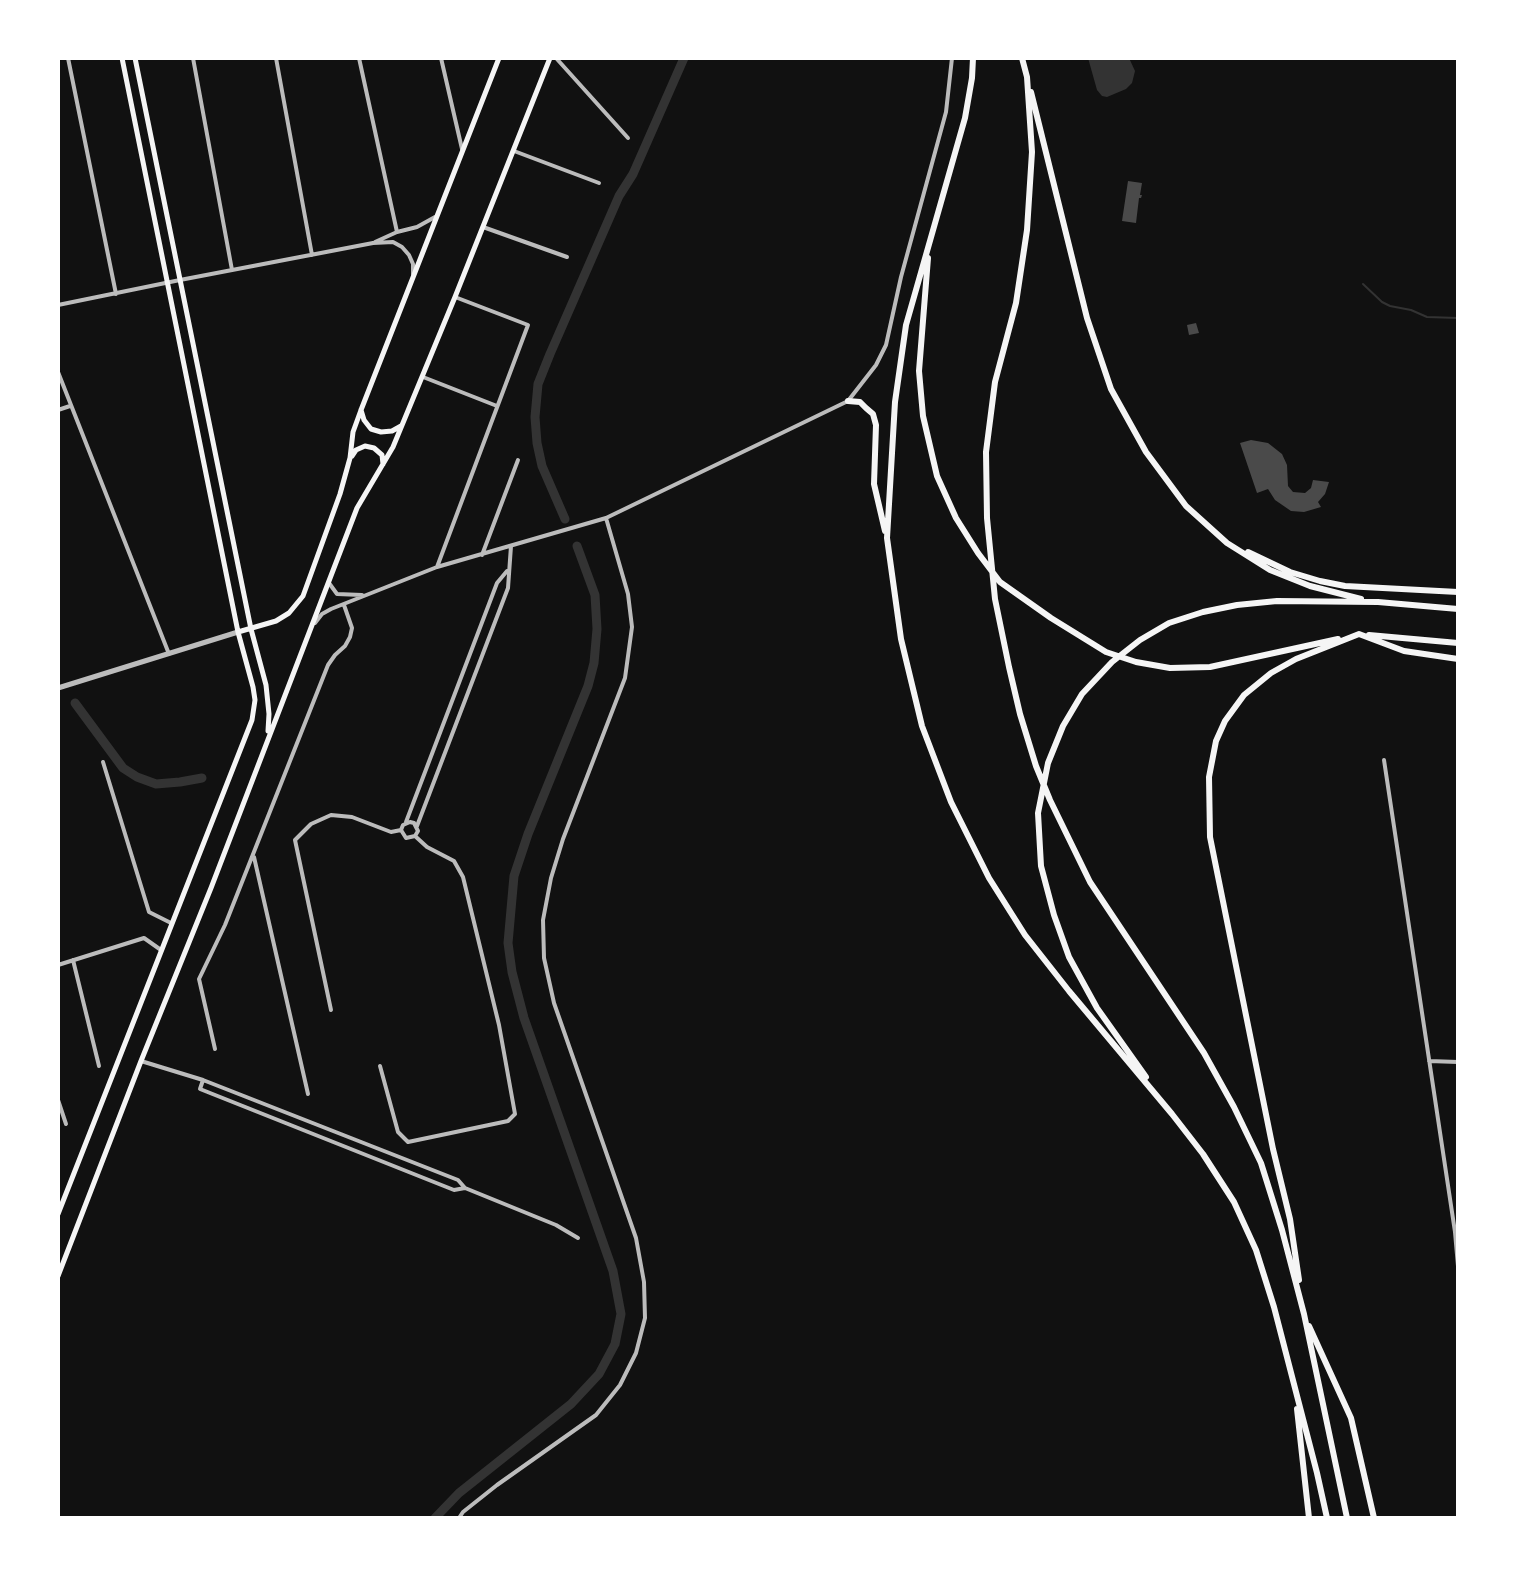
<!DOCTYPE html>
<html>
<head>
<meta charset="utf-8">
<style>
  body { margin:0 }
  #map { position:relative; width:1516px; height:1576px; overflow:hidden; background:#111; font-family:Lato,sans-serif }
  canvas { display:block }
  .frame { position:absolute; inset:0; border:60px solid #fff; pointer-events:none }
</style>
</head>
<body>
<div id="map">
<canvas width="1516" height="1576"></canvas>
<div class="frame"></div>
</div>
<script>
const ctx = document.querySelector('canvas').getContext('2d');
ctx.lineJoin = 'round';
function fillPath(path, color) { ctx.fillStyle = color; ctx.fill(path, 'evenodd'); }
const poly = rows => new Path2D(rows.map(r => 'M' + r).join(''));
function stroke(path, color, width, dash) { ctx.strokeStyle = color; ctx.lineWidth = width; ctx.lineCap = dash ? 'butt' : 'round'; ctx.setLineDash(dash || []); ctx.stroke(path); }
const water = poly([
  [1088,58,1129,58,1135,71,1132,83,1126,89,1107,97,1102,96,1097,90]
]);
const stream = poly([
  [1363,284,1382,302,1390,306,1411,310,1427,317,1458,318]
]);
const canal = poly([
  [565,519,542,466,537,443,535,417,538,384,550,354,619,196,633,174,684,58],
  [75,703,123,768,137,777,156,784,180,782,202,778],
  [435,1518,459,1493,571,1404,599,1374,615,1344,621,1314,613,1271,524,1018,512,972,508,943,514,876,528,834,588,686,594,663,597,629,595,595,577,546]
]);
const building = poly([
  [1128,181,1142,183,1140,195,1142,195,1141,198,1139,198,1136,223,1122,221],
  [1196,323,1199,333,1189,335,1187,325],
  [1251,440,1268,443,1282,454,1287,465,1288,486,1293,492,1305,493,1311,488,1313,480,1329,482,1325,494,1318,502,1321,507,1304,512,1291,511,1275,500,1268,489,1257,493,1240,443]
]);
const minor = poly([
  [68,58,116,294],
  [193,58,232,270],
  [276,58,312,255],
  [359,58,397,232],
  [441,58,462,149],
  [556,58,628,138],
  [514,151,599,183],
  [483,227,567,257],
  [375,242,397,232,417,227,435,217],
  [58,305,180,280,373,243,393,242,402,247,409,255,413,264,413,274],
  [58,372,169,654],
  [423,377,497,406],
  [58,410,70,406],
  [482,555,518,460],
  [437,567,528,325,455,297],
  [329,583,337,594,362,595],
  [315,623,322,614,331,609,437,567,606,518,848,401,876,365,886,345,901,277,946,112,952,58],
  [1384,760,1455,1232,1458,1266],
  [103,762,149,912,171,923],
  [406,822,497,583,507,571],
  [417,826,508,588,511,546],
  [254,857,308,1094],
  [73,960,99,1066],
  [58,965,144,938,161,950],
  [331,1010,295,840,311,824,331,815,352,817,391,832,401,830],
  [215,1049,199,979,225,925,328,665,335,655,345,646,350,637,352,628,344,605],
  [141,1061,203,1080,458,1180,465,1188,556,1225,578,1238],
  [1429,1061,1458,1062],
  [380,1066,398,1132,408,1142,508,1121,515,1114,499,1025,463,877,454,861,427,847,415,836,406,838,401,830,403,825,410,822,414,823,418,831,415,836],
  [203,1080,200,1089,454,1190,465,1188],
  [58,1100,66,1124],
  [459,1518,463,1512,497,1485,596,1415,620,1385,636,1353,645,1318,644,1282,636,1238,554,1003,544,958,543,920,551,878,563,839,625,678,632,627,628,594,606,518]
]);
const tertiary = poly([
  [58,688,238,632]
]);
const secondary = poly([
  [135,58,251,629,266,685,269,714,268,731],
  [361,410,364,420,371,429,381,432,392,431,401,426],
  [352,456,356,450,365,446,374,448,382,455,383,464],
  [238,632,276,621,289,613,303,596,340,494,350,458,353,432,361,410,499,58],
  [58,1214,252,720,255,700,253,687,238,632,122,58],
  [58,1276,141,1061,211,888,357,508,393,447,455,297,550,58]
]);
const trunk = poly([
  [973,58,972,78,965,118,906,325,895,402,887,538,901,639,922,726,951,802,989,878,1025,935,1069,991,1172,1114,1203,1154,1234,1202,1256,1250,1274,1307,1317,1473,1327,1518],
  [1022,58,1027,77,1032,152,1027,230,1016,303,995,382,986,452,987,518,995,599,1009,667,1020,714,1036,766,1050,800,1090,882,1204,1053,1234,1107,1261,1163,1282,1230,1304,1314,1347,1518],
  [1031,92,1087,318,1111,389,1146,452,1186,506,1227,543,1270,570,1310,586,1361,599],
  [928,258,919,371,923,416,937,476,956,518,978,553,1000,582,1051,618,1106,652,1136,662,1170,668,1210,667,1338,639],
  [848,401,860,402,866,408,873,414,876,425,874,484,885,531],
  [1248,552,1290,572,1320,581,1345,586,1458,592],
  [1369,635,1458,643],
  [1146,1077,1097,1008,1069,957,1054,915,1041,866,1038,813,1048,763,1063,726,1082,694,1112,662,1140,640,1169,623,1203,612,1237,605,1277,601,1378,602,1458,609],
  [1299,1280,1290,1219,1273,1149,1210,837,1209,777,1216,741,1225,721,1244,695,1271,673,1296,659,1359,634,1404,651,1458,659],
  [1309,1326,1351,1418,1374,1518],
  [1297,1409,1309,1518]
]);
fillPath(water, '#333');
stroke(stream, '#333', 2);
stroke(canal, '#333', 9);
fillPath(building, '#4a4a4a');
stroke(minor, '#bcbcbc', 4);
stroke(tertiary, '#bcbcbc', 5);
stroke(secondary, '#f5f5f5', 5);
stroke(trunk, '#f5f5f5', 6);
</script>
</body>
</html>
